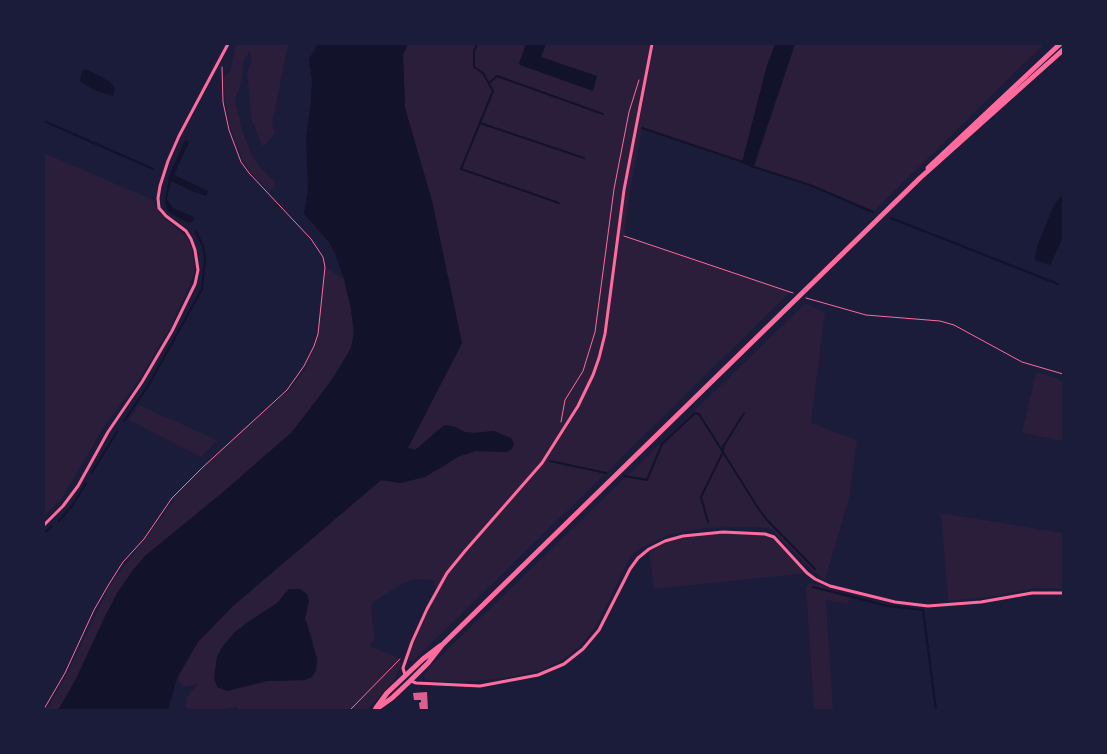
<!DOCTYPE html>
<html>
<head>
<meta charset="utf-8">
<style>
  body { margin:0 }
  #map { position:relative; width:1107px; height:754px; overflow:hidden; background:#1b1b3a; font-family:"Archivo Narrow",sans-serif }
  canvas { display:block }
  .frame { position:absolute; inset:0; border:45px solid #1b1b3a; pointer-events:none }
</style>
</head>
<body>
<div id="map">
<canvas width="1107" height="754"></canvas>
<div class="frame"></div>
</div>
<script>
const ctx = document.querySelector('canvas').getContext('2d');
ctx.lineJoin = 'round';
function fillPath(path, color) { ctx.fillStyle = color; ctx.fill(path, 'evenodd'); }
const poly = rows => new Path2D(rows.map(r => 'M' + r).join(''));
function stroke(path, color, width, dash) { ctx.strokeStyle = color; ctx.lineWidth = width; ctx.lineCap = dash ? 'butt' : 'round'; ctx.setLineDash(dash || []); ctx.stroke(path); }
const green = poly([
  [236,44,288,44,272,124,275,133,266,144,262,146,252,121,247,73,252,59,250,52,244,59,241,82,235,100,241,127,252,156,258,165,275,182,275,187,270,192,250,172,243,161,231,130,225,101,223,77,230,73],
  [408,44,775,44,766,69,742,163,642,128,630,191,624,236,790,292,606,473,413,661,409,660,408,652,437,591,433,580,415,579,404,583,376,600,372,604,371,609,375,639,369,646,399,658,401,664,394,681,367,710,239,710,237,707,218,710,191,710,185,707,187,697,198,684,183,687,177,678,198,642,233,606,381,480,401,483,441,468,458,457,475,450,505,452,512,449,494,431,474,433,465,432,455,427,445,425,436,432,419,447,415,450,407,448,462,343,432,201,405,108,403,55],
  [289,589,299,589,307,594,305,619,313,640,305,680,267,681,248,685,234,633,277,603],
  [795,44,1044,44,873,212,810,186,754,168],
  [44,153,151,199,163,217,187,237,192,250,195,269,193,277,170,328,139,380,103,428,61,500,44,516],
  [325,267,344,279,351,309,354,339,351,348,342,364,306,415,291,433,222,493,145,556,133,570,64,701,58,710,46,710,67,674,110,585,165,513,174,500,172,498,243,429,289,391,306,368,318,334],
  [805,304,825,312,811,423,857,440,849,498,825,580,812,570,771,529,761,527,705,528,669,535,640,548,630,557,597,625,583,643,564,659,540,671,504,678,475,681,444,682,425,680,424,676,428,669,452,645],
  [1036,372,1053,377,1063,382,1063,441,1022,433],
  [139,405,150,410,217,440,201,457,129,420],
  [941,513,1063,533,1063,589,1035,588,990,597,948,601],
  [723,532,749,532,774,537,807,573,654,589,649,549,665,541,683,536],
  [810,583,820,585,850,596,848,604,826,600,833,710,814,710,806,587]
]);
const water = poly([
  [318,44,408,44,403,55,405,108,432,201,462,343,408,448,415,450,419,447,436,432,445,425,455,427,465,432,474,433,494,431,511,438,514,443,512,449,506,452,475,451,458,457,425,477,401,483,381,480,233,606,198,642,177,678,168,710,58,710,76,679,105,616,119,590,133,570,145,556,222,493,291,433,332,380,351,348,354,332,351,309,344,279,335,253,329,242,304,214,308,190,306,138,311,101,312,82,309,59],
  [526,44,546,44,541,57,597,76,593,91,520,65,519,63],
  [775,44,795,44,753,168,742,163,766,69],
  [85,69,102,77,112,84,115,89,113,96,94,90,80,81,82,72],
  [185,140,189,142,174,175,208,191,207,194,206,196,192,191,171,181,167,199,173,208,194,217,194,220,189,223,170,213,167,209,165,202,169,176],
  [1061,196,1063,198,1063,237,1050,265,1035,260,1037,247,1054,205],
  [289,589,299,589,307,594,309,601,305,619,317,658,316,670,312,677,305,680,267,681,227,691,217,687,214,678,217,657,222,647,234,633,245,624,277,603]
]);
const stream = poly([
  [477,44,474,51,474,67,483,73,493,91,461,169,559,203],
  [489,83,497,76,603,114],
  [44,121,153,169],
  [480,123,584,158],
  [642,128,743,162],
  [751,166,810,185,873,212],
  [891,218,1058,284],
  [124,421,148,386,202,289,205,258,203,246,196,232],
  [550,461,606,473],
  [92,472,117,432],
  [624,476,647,480,662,444,695,413,699,414,758,508,767,520,815,569],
  [59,521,72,506,86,483],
  [708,522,701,497,723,452,723,447,744,413],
  [44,533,52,526],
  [813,587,888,606,923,610,936,710]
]);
const building = poly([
  [427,692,428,710,420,710,419,703,421,702,421,700,414,700,413,693]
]);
const path = poly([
  [624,236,793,293],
  [806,298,866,315,940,321,954,325,1022,362,1063,374],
  [561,422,565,400,583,371,595,332,614,189,629,112,639,80],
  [44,709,65,673,94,610,109,584,123,562,144,539,172,498,203,467,287,390,304,366,314,346,318,334,325,267,323,257,311,239,249,173,241,162,229,130,223,102,222,67],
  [350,710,400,659]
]);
const minor = poly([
  [44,525,63,506,78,486,108,432,142,382,172,331,195,284,198,270,195,250,191,239,186,231,166,216,159,208,158,198,160,186,168,161,179,136,228,44],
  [405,675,403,668,412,642,427,609,447,573,465,551,542,463,578,406,593,375,599,358,605,334,624,190,652,44],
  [411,681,416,683,480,686,538,675,564,664,583,649,599,630,630,569,638,558,649,549,665,541,683,536,723,532,765,534,774,537,807,573,815,579,830,586,895,602,928,606,981,602,1032,593,1063,593]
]);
const primary = poly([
  [928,168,1060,44],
  [376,708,387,693,423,659,440,646],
  [375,710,392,698,410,681,428,663,442,645,920,178,1063,50]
]);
fillPath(green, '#2a1e3b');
fillPath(water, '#12122b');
stroke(stream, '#12122b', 2);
fillPath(building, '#dd5f8e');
stroke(path, '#ff6b9d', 1);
stroke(minor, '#ff6b9d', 3);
stroke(primary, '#ff6b9d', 5);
</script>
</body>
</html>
